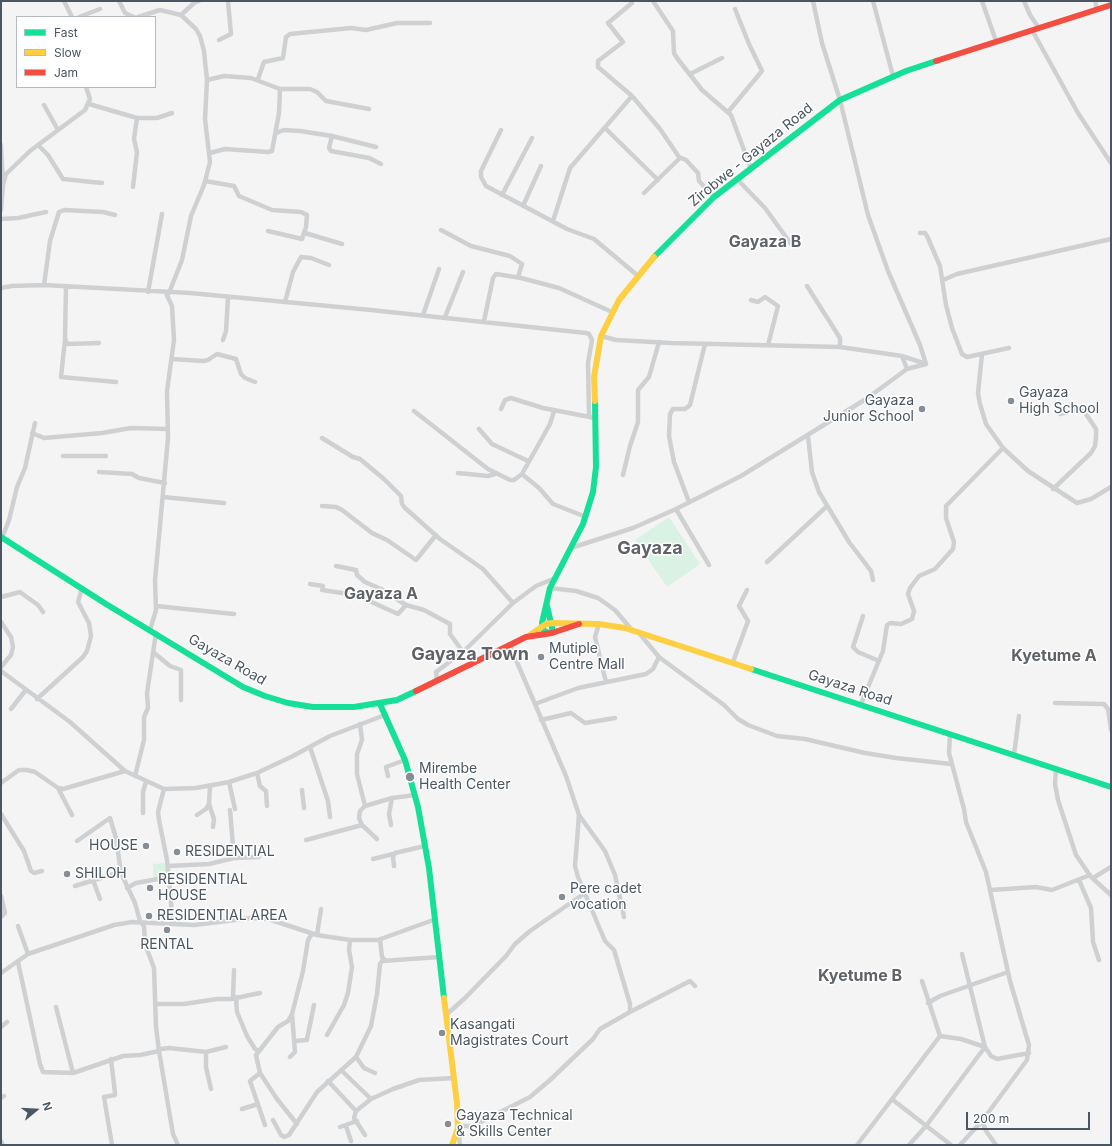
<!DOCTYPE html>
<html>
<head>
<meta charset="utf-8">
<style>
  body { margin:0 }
  #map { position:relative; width:1112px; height:1146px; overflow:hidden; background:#f4f4f4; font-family:Inter,sans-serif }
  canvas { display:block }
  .frame { position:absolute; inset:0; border:2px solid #4a5661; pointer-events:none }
  .legend { position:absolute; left:16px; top:16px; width:140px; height:72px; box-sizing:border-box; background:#fff; border:1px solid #b7bbc0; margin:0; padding:5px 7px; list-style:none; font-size:12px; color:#4a5661 }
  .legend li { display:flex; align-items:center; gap:8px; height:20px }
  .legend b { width:20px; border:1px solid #b7bbc0 }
  .north { position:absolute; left:16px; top:1090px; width:40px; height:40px; -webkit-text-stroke:3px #fff; paint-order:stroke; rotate:72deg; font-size:11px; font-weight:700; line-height:16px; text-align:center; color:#4a5661 }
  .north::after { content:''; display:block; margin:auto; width:14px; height:18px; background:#4a5661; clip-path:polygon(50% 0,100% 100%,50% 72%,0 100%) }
  .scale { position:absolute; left:966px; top:1112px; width:124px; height:18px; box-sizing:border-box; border:2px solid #4a5661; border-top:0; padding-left:5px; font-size:12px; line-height:14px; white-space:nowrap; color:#4a5661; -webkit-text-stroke:3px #fff; paint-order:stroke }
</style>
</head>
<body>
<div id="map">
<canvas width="1112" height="1146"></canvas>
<div class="frame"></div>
<ul class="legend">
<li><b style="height:5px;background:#16e098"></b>Fast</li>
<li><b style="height:5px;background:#ffcf43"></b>Slow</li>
<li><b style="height:5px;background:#f24e42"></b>Jam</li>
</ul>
<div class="north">N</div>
<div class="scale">200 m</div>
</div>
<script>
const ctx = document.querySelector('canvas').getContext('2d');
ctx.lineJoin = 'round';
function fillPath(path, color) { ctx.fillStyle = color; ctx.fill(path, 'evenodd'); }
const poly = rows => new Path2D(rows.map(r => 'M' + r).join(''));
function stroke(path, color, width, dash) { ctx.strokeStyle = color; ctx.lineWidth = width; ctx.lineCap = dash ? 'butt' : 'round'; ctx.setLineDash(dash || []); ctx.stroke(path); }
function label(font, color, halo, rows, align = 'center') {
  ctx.font = font + ' Inter,sans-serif'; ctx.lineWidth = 3; ctx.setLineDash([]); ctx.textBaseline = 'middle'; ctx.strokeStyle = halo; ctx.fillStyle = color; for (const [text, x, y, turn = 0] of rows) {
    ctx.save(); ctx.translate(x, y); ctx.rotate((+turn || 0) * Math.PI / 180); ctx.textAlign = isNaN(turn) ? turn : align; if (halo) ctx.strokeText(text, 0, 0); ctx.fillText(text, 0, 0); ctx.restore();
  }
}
const green = poly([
  [669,517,700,564,667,587,635,540],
  [166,863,167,876,153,878,153,864]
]);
const street = poly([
  [64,1,72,17],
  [119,1,125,13,134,17],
  [653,1,673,31,674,53,677,58,702,90,731,115,751,169],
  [813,1,822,43,840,100,868,215,888,271,920,345,926,364],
  [873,1,893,76],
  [982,1,996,41],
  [1024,1,1030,15,1039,28],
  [1095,1,1097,9],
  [632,3,608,23,623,42,598,61,598,67,632,96,660,129,679,157,686,160,698,173,699,181,714,197],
  [181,15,194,3,199,1],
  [79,17,100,9],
  [138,17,160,10,181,15,196,29,200,36,204,51,207,80,205,119,210,162,204,185,191,216,182,260,169,293],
  [1032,30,1078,113,1111,163],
  [219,40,231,34,228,1],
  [690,74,722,58],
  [258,79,264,62,283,58,286,37,290,34,351,28,366,30,397,23,430,23],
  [207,80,224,76,251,78,280,89,310,89,317,92,326,101,369,109],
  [89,104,137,118,157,118,172,113],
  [44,105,58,130],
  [728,112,762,71,749,44,735,9],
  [605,128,658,180],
  [501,130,481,171,481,177,486,186,567,229,594,239,637,275],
  [276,133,284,130,300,131,332,136,376,147],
  [332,136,329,148,331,151,369,158,381,164],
  [1,145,3,185,1,210],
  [38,145,48,155,63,179,102,183],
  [210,153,225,149,268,152,272,151,279,113,280,89],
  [737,179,765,208,791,244],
  [205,181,234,186,239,196,272,210,301,212,307,215,306,227,302,239,268,231],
  [3,185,6,174,30,151,85,110,90,99,86,87],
  [133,187,137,152,134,139,137,118],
  [644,193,680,158],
  [502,195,532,138],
  [523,206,541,166],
  [1,219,18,218,46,212],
  [553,221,570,168,632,96],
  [441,230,471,246,510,256,522,264,518,277],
  [305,233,342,244],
  [920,233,925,233,927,236,940,266,946,305,952,328,962,354,967,357,1009,348],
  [943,280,957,274,1111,239],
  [44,285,50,241,59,212,64,210,103,212,115,215],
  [66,286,65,338,67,344,99,343],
  [807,286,840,338,840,347],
  [1,288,12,286,44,285,190,293,371,310,586,333,589,334,592,340,588,363,589,414,590,417,595,419],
  [148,292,162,214],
  [751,300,758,302,765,297,778,306,768,345],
  [285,302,293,272,301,257,311,258,329,265],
  [423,315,439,269],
  [445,317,463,272],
  [484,321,493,278,496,274,521,278,559,288,612,312],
  [601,336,616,340,671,343,840,347,902,356,923,363],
  [65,340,61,377,116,382],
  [223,340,226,331,228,297],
  [982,354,978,393,980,404,986,424,1003,448,1028,471,1077,503,1091,499,1111,487],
  [902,356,907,369],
  [172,359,203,361,208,360,217,354,236,359,241,374,245,378,255,382],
  [501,409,505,400,511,398,543,408,590,417],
  [414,411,488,469,510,480,514,480,522,474,550,424,554,411],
  [479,429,492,444,528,461],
  [32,433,44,438,102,433,131,428,168,429],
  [808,436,812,472,819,492,849,542,871,571,873,580],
  [322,438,353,457,360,459,384,479,401,496,402,504,405,508,440,539,483,569,513,603],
  [63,456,106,456],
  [99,472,132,474,139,478,165,483],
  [458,473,488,476,495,474],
  [522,474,539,488,553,504,586,517],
  [623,475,630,446,638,422,638,390,649,377,659,342],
  [1053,489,1091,453,1095,446,1096,437,1096,429,1084,411,1076,410,1060,414],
  [163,497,224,503],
  [689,502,674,462,669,436,670,414,673,409,685,409,690,405,705,344],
  [322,506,336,507,342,510,372,533,387,540,416,560,436,535],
  [676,509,709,565],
  [2,538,9,520,17,487,25,468,35,423],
  [571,548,633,528,676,509,741,476,866,399,907,369,926,364],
  [767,562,826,507],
  [336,566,356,570,357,575,365,582,381,589,406,605,424,610,450,624,450,634,463,652],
  [310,584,323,586],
  [550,588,576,591,598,598,615,610,632,630],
  [322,590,356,595,398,614,406,605],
  [1,597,20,592,38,605,43,612],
  [156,606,234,614],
  [863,616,853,647,858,652,879,661],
  [1,622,11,637,13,647,11,655,1,667],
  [599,624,595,637,606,682],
  [150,630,156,610,155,580,168,438,167,391,174,340,172,306,166,293],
  [639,633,659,657,724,705,738,719,748,725,777,736,805,739,865,753,896,758,951,764],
  [153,652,170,666,181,670,181,700],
  [733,662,748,621,739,606,747,590],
  [1,671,70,722,125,771,164,789,196,788,229,782,257,773,293,756,330,736,385,715],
  [437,681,436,672,463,652,513,603,536,586,553,579],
  [37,699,83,657,87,651,91,636,89,623,78,602,82,588],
  [1055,703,1104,704,1108,709,1111,730],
  [535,704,578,688,646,674,653,669,659,657],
  [861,704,883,651,887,625,890,623,901,624,912,619,914,611,908,594,910,588,919,576,935,569,953,549,954,542,946,518,946,506,1003,448],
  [11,709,25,691],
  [541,720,571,713,585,723,615,718],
  [360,724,362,740,357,754,357,774,365,806,360,811,359,818,362,825,377,839],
  [950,734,949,753,964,809,966,822,986,872,1010,981,1029,1045,1027,1060,982,1121,986,1131,996,1145],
  [310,747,328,801,330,817],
  [1014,755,1019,716],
  [1056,769,1055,784,1058,800,1076,855,1091,877,1111,895],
  [257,773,260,786,266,791,267,806],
  [135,776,144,740,144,717,148,708,147,693,156,633],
  [388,776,386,767,405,760],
  [229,782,235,809],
  [1,783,19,770,27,770,35,772,58,788,63,789,125,771],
  [58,788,72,815],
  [164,789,158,812,159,820,167,860,173,923],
  [302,790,304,808],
  [209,804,214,819,213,827],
  [365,806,392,798,415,795],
  [230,810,234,858,259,857],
  [143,813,143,792,146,782],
  [1,814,24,851,31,871,34,873,42,871],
  [197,815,206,809,209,804,210,786],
  [579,815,605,851,615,875,624,917],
  [391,825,389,814,392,798],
  [306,840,362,825],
  [77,841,110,818,116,838,121,873,135,903,140,921,144,926,145,944,154,968,156,1027,159,1051,173,1134,178,1145],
  [373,859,393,854],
  [168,866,209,864,234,858],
  [394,866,393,857,395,853,425,846],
  [1093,878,1111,867],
  [93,880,100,899],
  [1079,880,1091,908,1093,942,1099,960],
  [75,886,117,873],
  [127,888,136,883,169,877],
  [991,890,1036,887,1052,890,1090,875],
  [1,896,5,913,1,917],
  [18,926,28,954],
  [317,935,321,909],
  [380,939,382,957,385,960],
  [18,962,40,1064,43,1072,73,1073,123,1056,140,1055,159,1051],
  [1,973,28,954,114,925,132,922,194,925,252,918,268,919,317,935,350,940,378,940,436,919],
  [236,997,237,1012,247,1036,255,1049,259,1051],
  [233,998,234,970],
  [928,1003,940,996,1008,972],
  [155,1004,184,1004,217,999,231,999,260,993],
  [56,1007,73,1073],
  [630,1012,690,981,695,986],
  [446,1015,465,998,506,956,515,944,530,931,585,893],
  [1,1027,7,1022],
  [327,1035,344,1005,348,993,352,967,349,950,350,940],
  [940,1036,961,1039,985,1047,991,1056,997,1059,1029,1053],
  [295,1041,307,1040,307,1039,314,1005],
  [161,1049,169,1048,206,1052,226,1047],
  [206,1052,206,1067,211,1089],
  [290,1057,295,1052,292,1014],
  [356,1057,364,1068,375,1073],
  [111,1059,115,1093,115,1095,104,1097,112,1145],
  [341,1070,371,1099,393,1089,419,1080,454,1078],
  [260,1073,250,1081,265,1125],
  [328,1081,356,1111,371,1099],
  [1,1098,4,1096],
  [893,1100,951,1145],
  [242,1109,258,1104],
  [356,1111,354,1118,365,1135],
  [273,1120,281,1135,284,1137,289,1135,317,1092,356,1057,371,1026,377,994,380,964,382,961,439,957],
  [297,1124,277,1099,260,1073,256,1055,278,1027,288,1021,292,1014,303,971,308,940,312,934],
  [346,1126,351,1141],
  [458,1126,473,1126,530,1097,550,1080,593,1039,600,1029,630,1012,630,1004,614,950,605,941,578,877,575,866,579,815,566,776,510,646],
  [340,1127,357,1121],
  [458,1129,460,1145],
  [1,1141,3,1145],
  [857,1145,940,1036,922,981],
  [909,1145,926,1126,985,1047,962,954],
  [960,1145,982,1121]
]);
const fast = poly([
  [654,257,714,197,840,100,906,71,936,61],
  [1,537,106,604,243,687,265,696,288,703,313,707,354,707,397,700,416,691],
  [547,606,553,632],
  [549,633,544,631,542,623,550,588,583,524,593,492,596,467,595,401],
  [751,669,1111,787],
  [380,704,405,760,418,807,429,868,444,998]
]);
const slow = poly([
  [595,401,594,377,601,336,619,300,654,257],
  [530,635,546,624,552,623,599,624,625,628,751,669],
  [444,998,457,1103,458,1128,452,1145]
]);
const jam = poly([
  [936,61,1111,5],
  [416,691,526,637,552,633,579,624]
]);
const markers = [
  [1011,401,4,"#868d94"],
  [922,409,4,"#868d94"],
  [541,657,4,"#868d94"],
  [410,777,5,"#868d94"],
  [146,846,4,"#868d94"],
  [177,852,4,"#868d94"],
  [67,874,4,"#868d94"],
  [150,888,4,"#868d94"],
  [562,897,4,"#868d94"],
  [149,916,4,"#868d94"],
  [167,930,4,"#868d94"],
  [442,1033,4,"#868d94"],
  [448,1124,4,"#868d94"]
];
const streetNames = [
  ["Zirobwe - Gayaza Road",751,155,-39],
  ["Gayaza Road",227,660,30],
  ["Gayaza Road",850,688,18]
];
const poiNames = [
  ["Gayaza",1019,393],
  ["High School",1019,409],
  ["Gayaza",914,401,"right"],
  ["Junior School",914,417,"right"],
  ["Mutiple",549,649],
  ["Centre Mall",549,665],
  ["Mirembe",419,769],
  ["Health Center",419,785],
  ["HOUSE",138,846,"right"],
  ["RESIDENTIAL",185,852],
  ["SHILOH",75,874],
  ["RESIDENTIAL",158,880],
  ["HOUSE",158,896],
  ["Pere cadet",570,889],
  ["vocation",570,905],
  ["RESIDENTIAL AREA",157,916],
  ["RENTAL",167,945,"center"],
  ["Kasangati",450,1025],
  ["Magistrates Court",450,1041],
  ["Gayaza Technical",456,1116],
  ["& Skills Center",456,1132]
];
const quarterNames = [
  ["Gayaza B",765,242],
  ["Gayaza A",381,594],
  ["Kyetume A",1054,656],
  ["Kyetume B",860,976]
];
const districtNames = [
  ["Gayaza",650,549],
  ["Gayaza Town",470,655]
];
fillPath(green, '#d9f2e3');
stroke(street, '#ced0d2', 4.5);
stroke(fast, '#16e098', 6);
stroke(slow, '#ffcf43', 6);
stroke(jam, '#f24e42', 6);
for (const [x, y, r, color] of markers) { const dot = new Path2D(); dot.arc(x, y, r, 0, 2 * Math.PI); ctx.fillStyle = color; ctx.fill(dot); stroke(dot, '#fff', 1.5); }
label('14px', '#4a5661', '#fff', streetNames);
label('14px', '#4a5661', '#fff', poiNames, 'left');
label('bold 16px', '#5f6368', '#fff', quarterNames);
label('bold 18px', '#5f6368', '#fff', districtNames);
</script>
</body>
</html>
